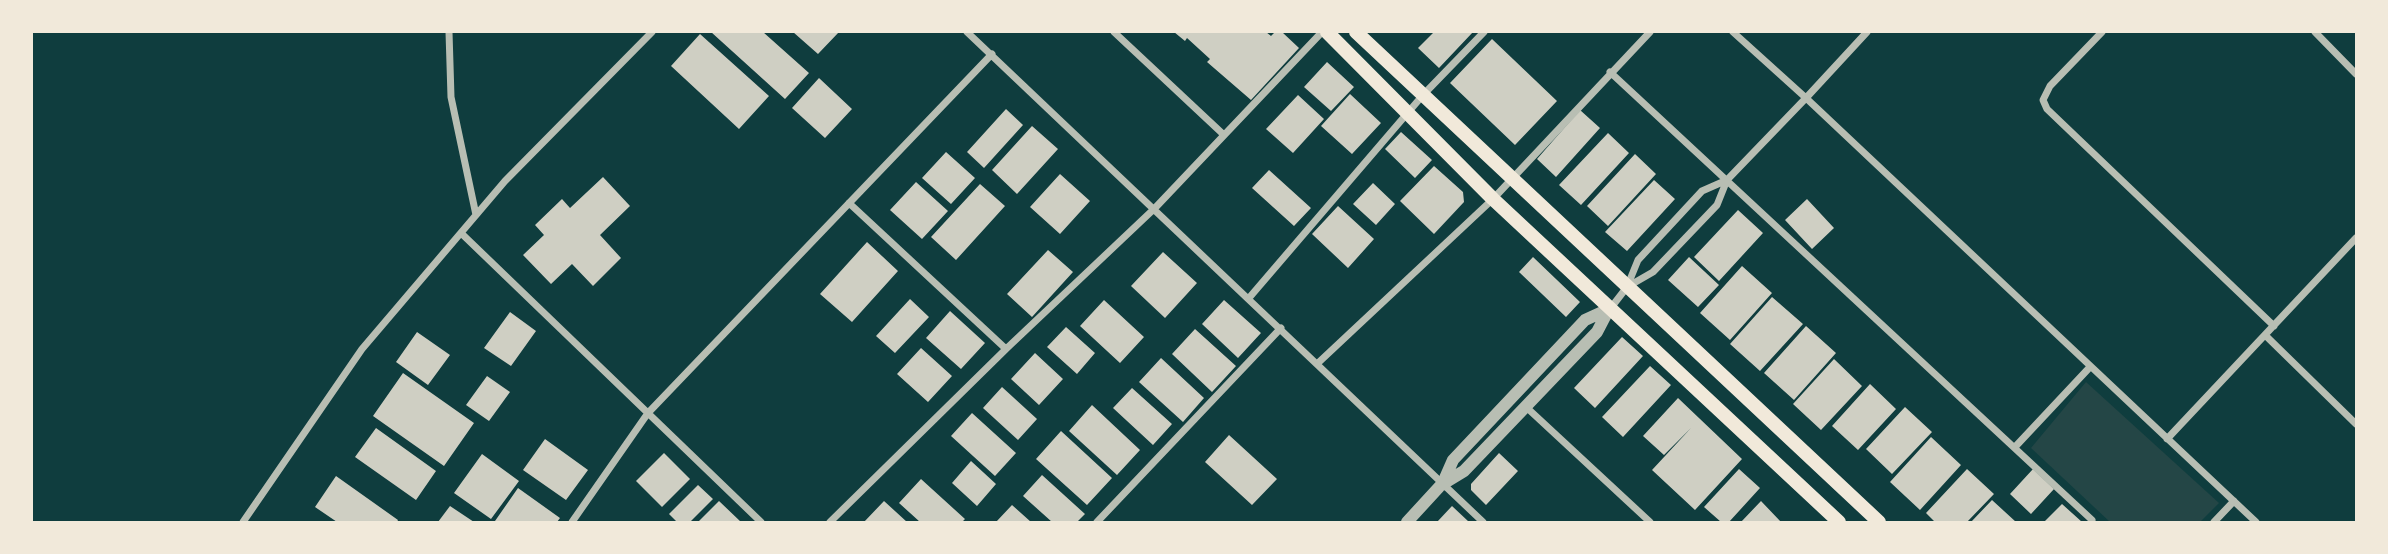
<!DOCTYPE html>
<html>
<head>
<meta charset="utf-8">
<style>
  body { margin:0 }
  #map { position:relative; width:2388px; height:554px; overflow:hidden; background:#0f3d3e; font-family:"PT Serif",serif }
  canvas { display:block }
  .frame { position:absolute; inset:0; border:33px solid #f1e9da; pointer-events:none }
</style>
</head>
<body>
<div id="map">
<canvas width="2388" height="554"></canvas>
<div class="frame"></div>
</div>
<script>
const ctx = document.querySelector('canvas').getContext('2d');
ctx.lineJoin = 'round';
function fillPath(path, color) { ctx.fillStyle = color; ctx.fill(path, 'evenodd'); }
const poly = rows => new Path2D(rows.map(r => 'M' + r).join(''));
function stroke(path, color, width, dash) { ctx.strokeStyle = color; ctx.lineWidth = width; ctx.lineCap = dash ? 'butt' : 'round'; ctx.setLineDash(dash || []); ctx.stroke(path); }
const green = poly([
  [2086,382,2219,503,2200,522,2110,522,2031,448]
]);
const building = poly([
  [711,32,763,32,809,73,785,99],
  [793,32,839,32,818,54],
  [1174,32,1266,32,1271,36,1275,32,1282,32,1299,48,1251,100,1207,62,1210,59,1187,38,1185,41],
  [1434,32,1473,32,1439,68,1418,48],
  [700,34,769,96,739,129,671,66],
  [1492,39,1557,101,1515,145,1450,83],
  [1327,62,1354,87,1331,111,1304,87],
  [819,78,852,109,825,138,792,108],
  [1350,94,1381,123,1352,154,1321,126],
  [1298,95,1324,119,1293,153,1266,129],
  [1006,109,1023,125,984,168,967,152],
  [1580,110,1600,128,1556,177,1537,159],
  [1032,126,1058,149,1017,194,992,170],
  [1401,132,1432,160,1415,178,1385,149],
  [1608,133,1629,153,1581,205,1559,185],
  [946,152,975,178,951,204,922,178],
  [1635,154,1656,174,1608,226,1587,206],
  [1434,166,1463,192,1464,202,1434,234,1400,201],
  [1269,170,1311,208,1294,226,1252,188],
  [1060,174,1090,201,1060,234,1030,207],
  [603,177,630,206,600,235,621,258,593,286,572,264,551,284,523,255,544,235,535,225,562,199,570,208],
  [1654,180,1675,199,1627,251,1605,232],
  [916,182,948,211,922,239,890,210],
  [1373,183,1395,204,1376,225,1353,204],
  [980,184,1005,206,956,260,931,237],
  [1807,199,1834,228,1812,249,1785,220],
  [1338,206,1374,239,1348,268,1312,234],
  [1738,210,1763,233,1719,281,1694,257],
  [867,242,898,271,852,322,820,294],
  [1048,250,1073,272,1032,317,1007,294],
  [1163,252,1197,283,1165,318,1131,286],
  [1533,257,1580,302,1566,317,1519,272],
  [1689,257,1719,285,1698,307,1668,280],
  [1742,266,1772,293,1730,340,1700,313],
  [1772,297,1803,324,1760,371,1730,344],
  [910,299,929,317,895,353,876,336],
  [1104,300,1144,337,1120,363,1080,326],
  [1224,300,1261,333,1238,358,1202,324],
  [950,311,985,343,961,369,926,338],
  [510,312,536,331,511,366,484,348],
  [1806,326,1836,353,1794,400,1764,373],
  [1066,327,1095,353,1077,374,1047,347],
  [1195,329,1236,366,1212,392,1172,354],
  [417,332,450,355,428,385,396,362],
  [1622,337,1643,356,1595,408,1574,388],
  [921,348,952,376,928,402,897,374],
  [1035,353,1063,379,1039,405,1011,379],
  [1161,358,1204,398,1183,422,1139,382],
  [1834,359,1862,386,1821,430,1793,404],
  [1650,366,1671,385,1623,437,1602,417],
  [403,373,474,423,444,466,373,416],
  [487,376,510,392,489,421,466,405],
  [1870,384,1896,409,1858,450,1832,426],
  [1002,387,1037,419,1018,440,983,408],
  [1132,388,1172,424,1153,445,1113,408],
  [1678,398,1742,459,1695,510,1652,470,1691,428,1664,455,1643,436],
  [1092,405,1140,450,1117,475,1069,431],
  [1905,407,1932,432,1892,474,1866,449],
  [972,413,1016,453,995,476,951,436],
  [376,428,436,471,416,500,355,457],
  [1061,431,1112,478,1087,505,1036,459],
  [1229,435,1277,479,1252,505,1205,462],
  [1931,437,1961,465,1920,510,1890,482],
  [545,439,588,470,566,500,523,470],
  [664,453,690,479,662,507,636,481],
  [1499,453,1518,471,1486,505,1471,490,1471,484],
  [482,454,519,481,491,519,454,493],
  [971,461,996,484,977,506,952,483],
  [1739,469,1760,488,1729,522,1721,522,1704,507],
  [1967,469,1994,494,1967,522,1935,522,1926,513],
  [2033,469,2054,489,2031,514,2010,494],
  [1042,475,1085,514,1077,522,1052,522,1023,496],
  [336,476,398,520,397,522,337,522,315,507],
  [921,479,965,519,962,522,920,522,899,503],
  [698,485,713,499,690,522,677,522,669,514],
  [518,488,560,518,557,522,495,521],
  [1992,500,2016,522,1971,522],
  [719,501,741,522,698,522],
  [884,501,907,522,864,522],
  [1761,501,1781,522,1741,522],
  [2062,504,2082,522,2044,522],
  [1012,505,1031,522,996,522],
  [450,506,474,522,438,522],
  [1452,506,1469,522,1437,522]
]);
const minor = poly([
  [449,32,451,97,476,215],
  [967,32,1483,522],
  [1114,32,1224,135],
  [1733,32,1806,98,1867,32],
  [2102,32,2050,86,2043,100,2047,109,2274,326],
  [2315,32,2356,74],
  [1610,72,2092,520],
  [1727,180,1702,191,1638,260,1627,287,1653,272,1717,205,1727,180,1806,98,2256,522],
  [461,233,761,522],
  [1249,298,1423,95,1484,32],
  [1610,309,1627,287],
  [2265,335,2356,424],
  [1006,349,1155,208,1322,32],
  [1318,363,1493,199,1650,32],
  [1525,406,1650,522],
  [2167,439,2356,238],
  [2015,447,2090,367],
  [243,522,362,349,505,181,652,32],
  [572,522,648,413,992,54],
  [830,522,1006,349,849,203],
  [1097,522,1281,328],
  [2214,522,2234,501]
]);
const tertiary = poly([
  [1442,485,1453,460,1585,320,1609,309],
  [1407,522,1441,485,1464,471,1597,332,1609,309]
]);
const secondary = poly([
  [1327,32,1493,199,1839,522],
  [1356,32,1879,522]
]);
fillPath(green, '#244646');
fillPath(building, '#cfcfc3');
stroke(minor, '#b8beb3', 7);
stroke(tertiary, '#b8beb3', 12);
stroke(secondary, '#f1e9da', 14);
</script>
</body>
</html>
